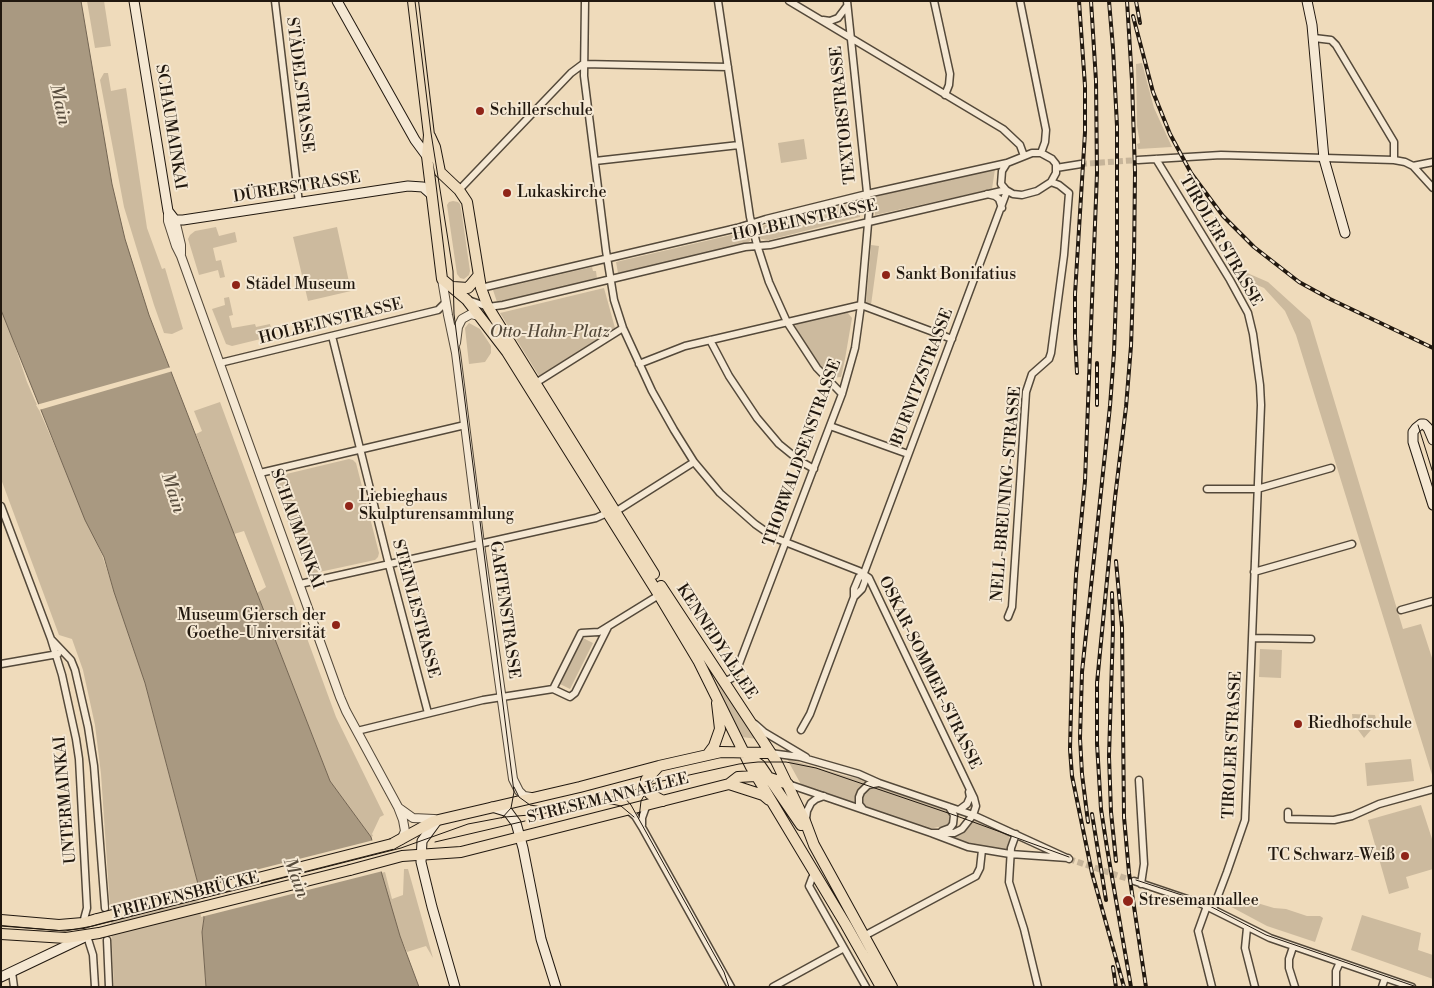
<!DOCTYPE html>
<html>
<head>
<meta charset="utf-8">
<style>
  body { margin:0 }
  #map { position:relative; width:1434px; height:988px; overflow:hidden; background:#efdbbb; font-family:"Libre Bodoni",serif }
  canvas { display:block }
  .frame { position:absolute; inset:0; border:2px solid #21180f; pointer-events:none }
</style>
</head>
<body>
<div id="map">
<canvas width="1434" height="988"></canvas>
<div class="frame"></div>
</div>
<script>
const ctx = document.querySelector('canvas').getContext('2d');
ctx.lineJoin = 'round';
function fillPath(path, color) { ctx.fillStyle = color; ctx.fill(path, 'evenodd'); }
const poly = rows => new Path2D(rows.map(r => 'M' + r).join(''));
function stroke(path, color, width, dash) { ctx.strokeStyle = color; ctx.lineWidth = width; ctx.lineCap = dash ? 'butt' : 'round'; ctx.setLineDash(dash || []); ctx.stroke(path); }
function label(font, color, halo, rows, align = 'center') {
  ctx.font = font + ' "Libre Bodoni",serif'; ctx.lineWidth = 4; ctx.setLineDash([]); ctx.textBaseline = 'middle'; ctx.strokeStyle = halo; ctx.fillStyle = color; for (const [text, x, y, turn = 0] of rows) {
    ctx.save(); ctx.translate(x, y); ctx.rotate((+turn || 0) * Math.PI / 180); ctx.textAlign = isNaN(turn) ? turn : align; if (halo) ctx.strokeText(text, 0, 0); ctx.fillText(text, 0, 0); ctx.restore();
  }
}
const green = poly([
  [87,1,104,1,111,46,95,48],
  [1142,63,1154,108,1172,147,1138,149,1137,144,1140,143,1137,126,1136,64],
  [104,73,108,73,111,91,126,88,147,228,162,269,165,268,183,329,172,334,164,333,154,305,124,207,100,80],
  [804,139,807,159,781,163,778,143],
  [995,169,992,189,875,215,874,197],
  [453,201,458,202,460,204,462,215,470,271,469,275,464,279,460,278,457,274,447,205,449,202],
  [859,201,860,217,769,240,761,239,758,237,758,229,765,225],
  [216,227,219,236,235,232,237,242,213,248,216,261,221,260,225,277,220,278,218,270,199,275,188,239,190,235,195,231],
  [337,227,351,291,308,301,293,237],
  [744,232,749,232,751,234,750,241,747,243,618,273,616,262],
  [871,245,879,246,871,305,866,304],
  [592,267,593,271,596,271,597,279,497,302,493,290],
  [1245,272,1268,282,1310,320,1403,629,1421,624,1433,661,1433,778,1296,335,1285,311,1264,288,1243,279,1237,280,1234,273],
  [604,288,615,328,539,376,500,313],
  [229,297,233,315,229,316,232,328,255,324,256,327,270,324,273,336,232,346,226,344,212,309,225,305,224,298],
  [1,304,27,382,102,555,145,683,198,884,204,918,202,932,206,987,114,987,110,907,101,774,95,725,83,670,72,639,59,635,1,479],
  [847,312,852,318,845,359,841,377,831,378,814,359,795,326,796,324],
  [469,323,480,329,491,346,491,353,485,362,469,364,465,328],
  [220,402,336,717,384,815,380,817,372,834,373,836,371,837,330,781,257,593,266,587,244,531,234,534,196,434,202,431,194,411],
  [349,459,353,460,356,463,379,553,378,557,375,560,310,574,305,570,274,483,274,480,278,476],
  [583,638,593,643,570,689,560,684],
  [1260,649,1282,650,1281,678,1259,677],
  [715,677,757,739,742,737,715,679],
  [1352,714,1375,715,1377,723,1364,738,1353,723],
  [787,759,846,776,867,780,860,789,857,806,803,788],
  [1411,759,1414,781,1367,786,1365,763],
  [878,787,945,810,949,814,950,823,944,828,938,827,929,829,868,809,863,803,863,795,868,788],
  [1421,805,1433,842,1433,869,1406,877,1409,888,1389,894,1368,820],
  [973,819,1004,831,1008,834,1010,841,1009,846,1005,851,971,845,943,836,949,836],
  [404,869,408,869,433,958,426,946,407,952,400,936,381,873,385,872,392,899,403,895],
  [1237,897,1274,908,1286,909,1307,916,1320,916,1323,918,1315,942,1267,926,1222,902,1224,898],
  [1362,915,1421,933,1418,950,1433,955,1433,979,1351,950]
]);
const water = poly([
  [1,1,81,1,112,184,125,239,149,315,330,781,371,837,400,936,419,987,206,987,202,932,204,918,198,884,145,683,114,592,104,557,85,520,1,310,1,1]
]);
const pier = poly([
  [171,367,173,371,39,410,36,405],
  [374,840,383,871,201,917,196,885]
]);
const minorTunnel = poly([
  [1081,164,1138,160],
  [1069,859,1134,881]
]);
const minor = poly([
  [275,1,299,203],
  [585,1,584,76,606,251,614,300,623,328,652,391,674,430,694,462,720,493,755,524,775,538,859,571,869,578,974,798,976,806,973,815,962,829,954,833,931,833],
  [718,1,750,217,757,245,769,282,787,322,817,368,842,394],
  [789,1,1003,129,1020,145,1024,156],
  [934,1,950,74,949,85,945,95],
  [1020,1,1046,130,1045,142,1041,153],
  [823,20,830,21,838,18,847,6],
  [1314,38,1331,40,1336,45,1394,142,1394,160],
  [1032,153,1041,153,1052,159,1056,164,1056,173,1051,182,1037,191,1022,195,1013,194,1006,190,1001,184,1002,171,1007,163,1032,153],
  [1156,159,1230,280,1248,313,1253,334,1260,385,1261,405,1245,820,1227,872,1213,909],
  [1138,160,1221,155,1394,160,1405,162,1413,166,1433,188],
  [595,161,739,145],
  [1413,166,1433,162],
  [1056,168,1081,164],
  [459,190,571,73,583,64,728,67],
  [987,194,995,196,999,199,1002,208],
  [481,288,737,228,766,219,867,194,1007,163],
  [468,300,488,307,503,305,745,247,770,245,1006,190],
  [332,336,389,565,428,713],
  [710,340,729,376,757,418,779,444,800,461,814,469],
  [220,363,438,310,446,302],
  [639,364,685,346,861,305,952,339],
  [534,384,623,328],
  [830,426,908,454],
  [260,473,465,425],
  [1207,489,1257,489,1331,468],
  [1,506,51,639,62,675,76,739,79,759,87,908,83,923],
  [615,512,694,462],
  [1254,572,1352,544],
  [300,584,596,518,607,513],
  [854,597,862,589,865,581,864,575],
  [1401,610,1433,601],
  [1008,617,1012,607,1026,392,1032,374,1049,359,1051,353,1064,255,1069,193,1059,185,1051,182],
  [1253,638,1311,639],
  [52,640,71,660,75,670,88,727,94,766,105,908],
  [1,664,58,654],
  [724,682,732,678,736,672,744,651,842,394,855,348,861,305,869,212,847,1],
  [553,689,570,697,575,693,608,627],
  [755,724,764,732,806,757],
  [801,730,810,714,854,597,854,589,859,577,864,573,1007,191],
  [357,731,483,700,553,689,581,633,599,632,659,595],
  [770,753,800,757,859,774,879,783,973,815,1069,859],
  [1139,780,1144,864,1141,884],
  [788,784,931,833,968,847,1010,854,1068,858],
  [627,809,635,816,643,829,731,987],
  [863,809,859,804,859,797,861,792,868,785,878,783],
  [959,810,967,804,970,797,969,792],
  [1288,812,1288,819,1334,820,1352,816,1379,804,1433,789],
  [806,819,807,811,811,803,816,799,824,796],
  [642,825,642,818,647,804],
  [942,831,950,828,953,824,954,815,949,807],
  [1016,834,1011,848,1009,882,1024,929,1038,987],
  [815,873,812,878,809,886,866,987],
  [1134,881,1202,904,1270,938,1412,987],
  [1207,906,1198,931,1212,987],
  [1247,928,1245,948,1255,987],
  [87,936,93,955,95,987],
  [864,936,976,876,980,868,982,850],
  [107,940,109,987],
  [1293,947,1289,959,1289,968,1295,987],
  [12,972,14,987],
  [773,987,844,948],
  [1336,987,1336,971,1340,962],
  [1382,987,1385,978]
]);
const tertiary = poly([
  [168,211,168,221,176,246,181,256,340,697,346,711,398,807,403,820,405,831,401,840],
  [175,220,181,245,181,254],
  [442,279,448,315,456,353,480,544,513,779,519,791,524,796,531,797],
  [456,343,458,327,462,319,471,314,479,316],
  [399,808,413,818,434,819]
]);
const secondary = poly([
  [134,1,168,211,175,220,183,220,408,186,423,187,431,194],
  [337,1,415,140,429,159],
  [1307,1,1312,25,1324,159,1345,233],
  [1433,440,1428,428,1424,424,1421,424,1416,428,1413,432,1413,442,1433,505],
  [492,807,508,812,516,823,523,848,541,939,556,987],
  [436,822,422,841,421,862,432,907,455,987],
  [1,977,87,936]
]);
const primary = poly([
  [413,1,429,135,427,156,442,279,467,300,507,352,659,595,699,662,751,767,846,925,881,987],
  [430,136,435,147,440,172,459,190,467,202,481,288,488,307,654,574],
  [453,287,468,288,478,276],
  [661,586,776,761,805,821,814,845,892,987],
  [744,753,760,765,801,825],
  [708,754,714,746,720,729,717,703],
  [658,767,646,780,645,787,650,794,663,801],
  [729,784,763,795,769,800],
  [392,844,434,821,580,787,659,766,721,752,770,753],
  [350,870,402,856,461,852,729,784,738,777,756,776,770,778,788,784],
  [1,920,59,925,83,923,97,919],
  [1,934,66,938,99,933]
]);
const tram = poly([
  [415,1,431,133,453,271,454,314,514,792,511,808,502,818],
  [1418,425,1433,473],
  [514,787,519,797,530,805,542,807,552,805],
  [614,793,623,796,631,805,724,972,729,987],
  [601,804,612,804,621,806,634,817],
  [639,818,641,801,646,792,656,785],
  [435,842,525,821],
  [1136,880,1200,901,1266,935,1417,987],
  [1,926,65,931,93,926,401,848,468,824,505,817,542,814,612,797,662,781,739,764,758,762,786,762,816,768,954,815,1069,857]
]);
const rail = poly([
  [1091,1,1096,81,1097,173,1085,481,1076,575,1073,632,1070,749,1072,776,1092,873,1124,987],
  [1127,1,1132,81,1135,172,1134,260,1131,346,1126,407,1115,498,1097,683,1097,744,1101,809,1107,848,1131,987],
  [1136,1,1140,23],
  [1133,16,1153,92,1170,134,1191,173,1223,216,1254,247,1299,282,1330,299,1433,348],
  [1077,373,1075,336,1075,294,1085,132,1085,86,1079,1],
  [1097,405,1097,363],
  [1116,561,1122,627,1124,817,1129,873,1146,987],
  [1112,593,1113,629,1109,756,1111,812,1116,861],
  [1092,814,1106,900],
  [1088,822,1082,774,1080,738,1082,672,1110,406,1114,353,1117,269,1117,126,1113,48,1109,1],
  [1113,967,1116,987]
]);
const primaryBridge = poly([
  [97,919,392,844],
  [99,933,350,870]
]);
const markers = [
  [480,111,5,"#8f2418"],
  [507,193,5,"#8f2418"],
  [886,275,5,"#8f2418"],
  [236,285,5,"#8f2418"],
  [349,506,5,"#8f2418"],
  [336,625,5,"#8f2418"],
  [1298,724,5,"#8f2418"],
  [1405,856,5,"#8f2418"],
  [1128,901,6,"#8f2418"]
];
const streetNames = [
  ["STÄDELSTRASSE",299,85,83],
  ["TEXTORSTRASSE",844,115,-96],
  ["SCHAUMAINKAI",170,127,81],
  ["DÜRERSTRASSE",297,188,-9],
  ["HOLBEINSTRASSE",805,221,-12],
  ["TIROLER STRASSE",1220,241,60],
  ["HOLBEINSTRASSE",331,322,-14],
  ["BURNITZSTRASSE",923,377,-69],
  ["THORWALDSENSTRASSE",803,453,-70],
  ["NELL-BREUNING-STRASSE",1007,494,-85],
  ["SCHAUMAINKAI",296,529,70],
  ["STEINLESTRASSE",415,609,75],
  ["GARTENSTRASSE",504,610,82],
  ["KENNEDYALLEE",716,642,57],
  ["OSKAR-SOMMER-STRASSE",929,673,64],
  ["TIROLER STRASSE",1233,745,-87],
  ["STRESEMANNALLEE",608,799,-14],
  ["UNTERMAINKAI",66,800,-95],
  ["FRIEDENSBRÜCKE",186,896,-14]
];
const poiNames = [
  ["Schillerschule",490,111],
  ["Lukaskirche",517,193],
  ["Sankt Bonifatius",896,275],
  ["Städel Museum",246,285],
  ["Liebieghaus",359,497],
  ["Skulpturensammlung",359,515],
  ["Museum Giersch der",326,616,"right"],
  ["Goethe-Universität",326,634,"right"],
  ["Riedhofschule",1308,724],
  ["TC Schwarz-Weiß",1395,856,"right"],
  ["Stresemannallee",1139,901]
];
const parkNames = [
  ["Otto-Hahn-Platz",550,333]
];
const waterNames = [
  ["Main",59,105,77],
  ["Main",172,493,72],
  ["Main",295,878,69]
];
fillPath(green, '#ccba9e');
fillPath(water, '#a99981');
stroke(water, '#736553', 1);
fillPath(pier, '#efdbbb');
stroke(minorTunnel, '#c6b499', 6, [6, 3]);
stroke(minor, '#54493a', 9);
stroke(tertiary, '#54493a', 10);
stroke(secondary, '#21180f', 11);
stroke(primary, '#21180f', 12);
stroke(minor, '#f5e8d3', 6);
stroke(tertiary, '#f5e8d3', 8);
stroke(secondary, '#f5e8d3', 9);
stroke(primary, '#efdbbb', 10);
stroke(tram, '#21180f', 1);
stroke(rail, '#21180f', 4);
stroke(rail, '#f5e8d3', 2, [5.5]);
stroke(primaryBridge, '#21180f', 12, []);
stroke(primaryBridge, '#efdbbb', 10);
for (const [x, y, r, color] of markers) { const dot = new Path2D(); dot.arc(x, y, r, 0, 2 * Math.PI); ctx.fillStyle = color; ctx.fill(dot); stroke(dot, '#f5e8d3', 2); }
label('16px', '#21180f', '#f5e8d3', streetNames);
label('16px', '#21180f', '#f5e8d3', poiNames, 'left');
label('italic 16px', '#54493a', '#f5e8d3', parkNames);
label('italic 18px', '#574c3d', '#f5e8d3', waterNames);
</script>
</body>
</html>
